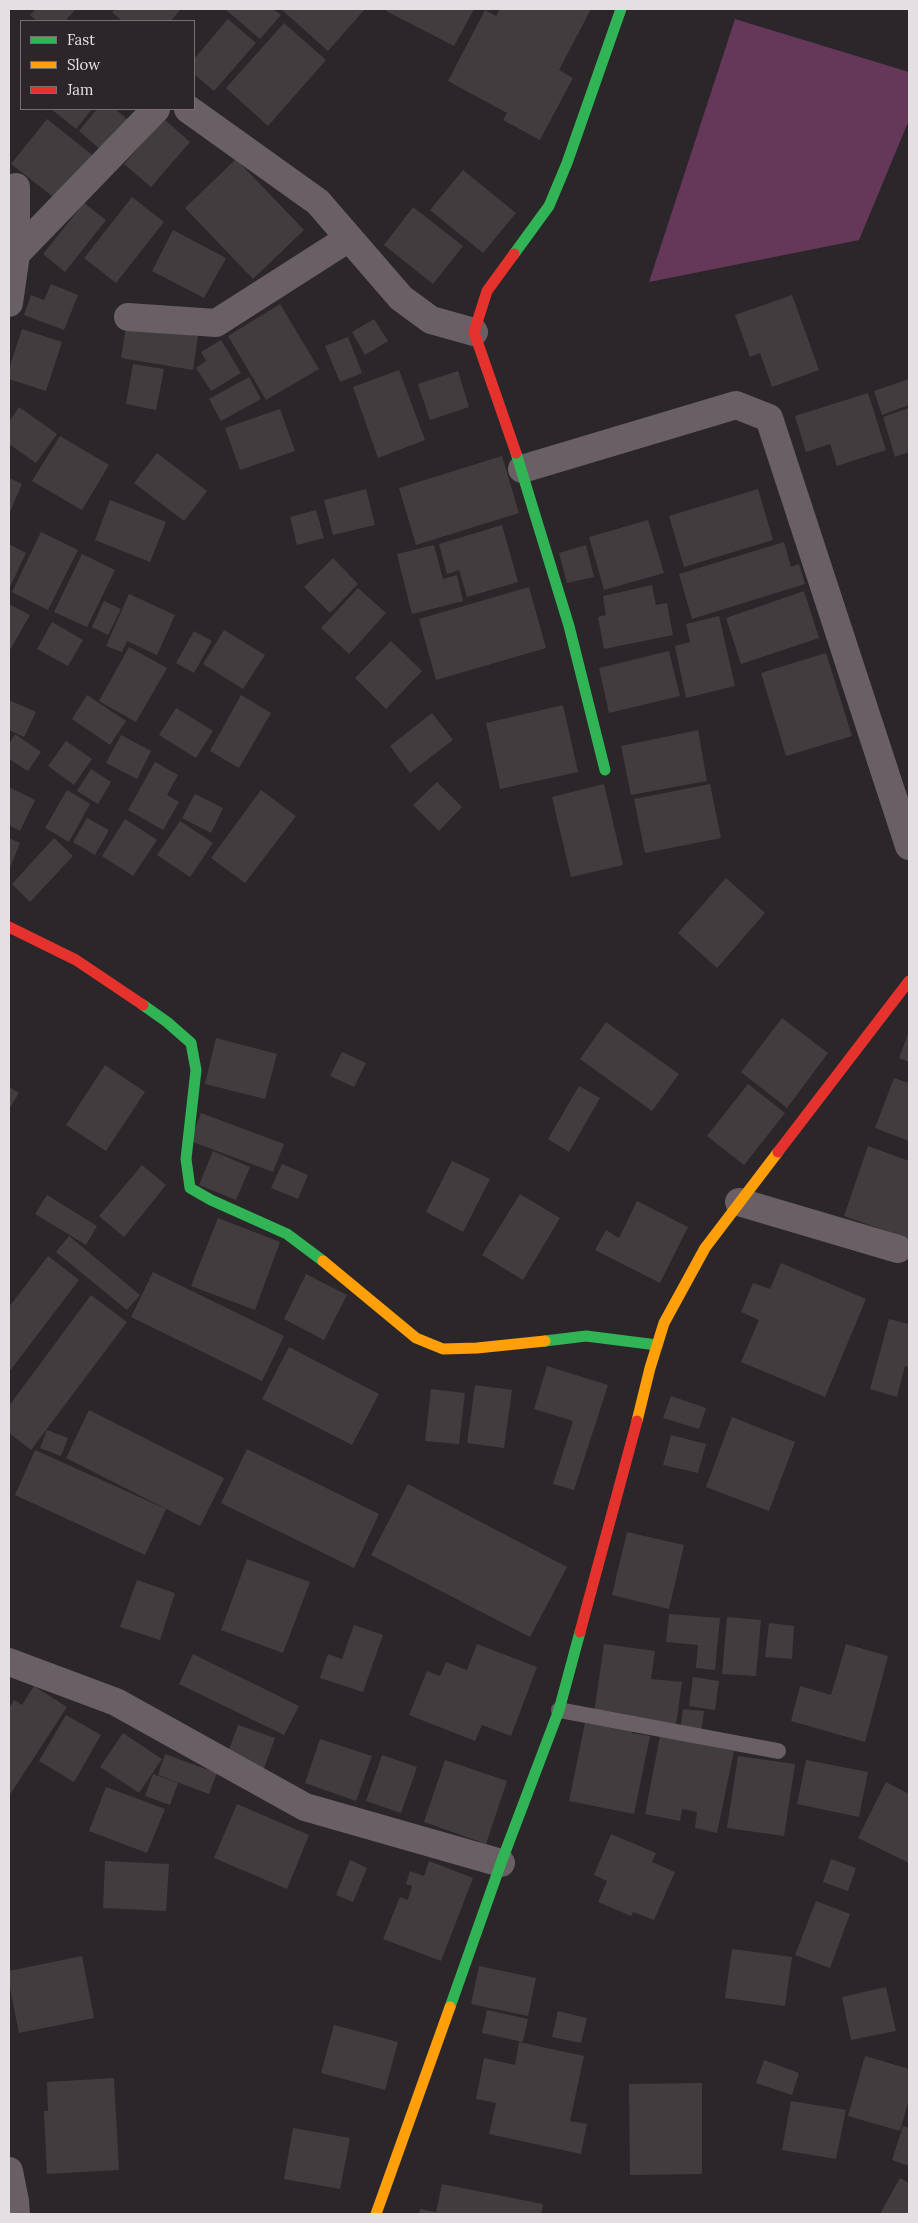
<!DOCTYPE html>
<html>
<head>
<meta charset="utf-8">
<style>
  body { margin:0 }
  #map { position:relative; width:918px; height:2223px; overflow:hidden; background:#2b2629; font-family:Lora,serif }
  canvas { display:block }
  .frame { position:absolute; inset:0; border:10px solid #e4dfe2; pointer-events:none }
  .legend { position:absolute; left:20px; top:20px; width:175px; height:90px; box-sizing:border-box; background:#2c252a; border:1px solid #766f74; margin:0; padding:6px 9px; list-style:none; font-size:15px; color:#e4dfe2 }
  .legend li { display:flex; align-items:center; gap:10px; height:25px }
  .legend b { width:25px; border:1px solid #766f74 }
</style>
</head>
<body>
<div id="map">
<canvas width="918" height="2223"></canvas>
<div class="frame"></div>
<ul class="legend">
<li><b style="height:6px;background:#30b455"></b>Fast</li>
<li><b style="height:6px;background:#ff9f0a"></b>Slow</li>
<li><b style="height:6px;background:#e5322d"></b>Jam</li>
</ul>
</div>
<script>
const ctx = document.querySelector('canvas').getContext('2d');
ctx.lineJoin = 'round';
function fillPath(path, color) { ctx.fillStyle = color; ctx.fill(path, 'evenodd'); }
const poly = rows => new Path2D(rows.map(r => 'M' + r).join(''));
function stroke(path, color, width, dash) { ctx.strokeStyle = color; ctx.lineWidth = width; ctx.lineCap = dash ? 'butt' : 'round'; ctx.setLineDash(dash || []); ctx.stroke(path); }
const green = poly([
  [735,19,909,72,909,120,859,240,649,282]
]);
const building = poly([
  [36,9,76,9,65,21,37,21,30,15],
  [115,9,179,9,180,10,171,21,122,21,112,12],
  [225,9,273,9,281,15,260,39],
  [281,9,365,9,328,51],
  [387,9,474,9,454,46,386,11],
  [500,9,591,9,559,70,573,78,540,140,503,120,507,113,448,81,485,10,496,16],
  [228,19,256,43,214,91,194,74,194,59],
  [284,23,326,60,268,126,226,88],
  [51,109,92,109,76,129],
  [97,109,115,109,128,120,102,151,79,131],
  [47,119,96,158,61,203,11,164],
  [164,119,190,142,151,187,124,164],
  [236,159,304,230,253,279,185,208],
  [463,170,516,213,483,253,430,210],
  [132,197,164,222,116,283,84,258],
  [84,203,106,220,65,272,43,254],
  [413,207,463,246,433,284,384,245],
  [173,230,226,258,204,298,152,271],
  [51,284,78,295,64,330,24,315,31,295,44,300],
  [792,295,819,370,772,387,760,353,750,357,735,315],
  [280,304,319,369,266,400,228,336],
  [374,319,388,341,365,355,352,332],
  [126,326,198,336,193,370,121,358],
  [22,329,62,342,46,391,9,379,9,369],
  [348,337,362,373,340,382,325,346],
  [221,340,241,373,211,391,196,368,206,361,201,352],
  [133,364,164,369,156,410,126,404],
  [399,370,425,440,378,458,353,387],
  [458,371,469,407,430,420,418,384],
  [249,377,261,399,221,421,209,399],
  [909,379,909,405,882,415,874,391],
  [868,393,886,450,837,466,830,444,806,452,795,416],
  [19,407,57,434,36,463,9,444,9,422],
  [909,408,909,452,895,457,883,417],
  [280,409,295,451,240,470,225,428],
  [60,436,109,465,82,510,32,481],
  [157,453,207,491,184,521,134,483],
  [502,456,519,513,416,545,399,488],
  [9,478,22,484,9,514],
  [366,489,375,525,333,535,324,500],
  [758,489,773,540,684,567,669,516],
  [110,500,166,522,150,562,95,540],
  [316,510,324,538,297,545,290,517],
  [648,520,664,573,604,590,589,537],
  [502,525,518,582,467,597,459,570,447,574,439,544],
  [41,532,78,550,48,610,12,592],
  [784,542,791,567,799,564,805,584,692,619,679,574],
  [9,544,26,553,9,589],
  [434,545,443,579,457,575,463,601,412,614,397,554],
  [586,545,594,577,567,583,559,553],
  [82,554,115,570,87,627,54,612],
  [333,558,358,584,330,613,304,587],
  [652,585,656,605,667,603,673,635,604,649,598,617,606,615,603,596],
  [529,587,546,648,436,680,419,619],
  [358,588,386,613,349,654,321,628],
  [804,591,819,638,741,664,726,618],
  [129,594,175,615,157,655,127,641,122,652,106,646],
  [104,601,121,609,108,635,92,627],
  [9,604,30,615,10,650,9,650],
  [719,616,735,686,686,698,675,646,690,642,686,624],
  [52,622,83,640,68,666,37,649],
  [224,630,265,655,243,689,203,664],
  [194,631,212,641,194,673,176,663],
  [391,641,422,671,386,709,355,678],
  [129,647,167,668,136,722,99,701],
  [669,651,680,696,609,713,599,668],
  [826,653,852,736,786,756,761,673],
  [87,695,126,721,110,745,72,719],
  [241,695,271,713,239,768,210,751],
  [9,700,36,712,24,737,9,730],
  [563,705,578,772,500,789,486,723],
  [176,708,213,731,196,758,159,735],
  [432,713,453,740,410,773,390,746],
  [698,730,707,781,631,795,621,746],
  [15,734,41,752,28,771,9,759,9,744],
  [121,735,151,751,137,779,106,763],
  [66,741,92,759,74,785,48,766],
  [155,762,178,775,167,795,179,802,163,830,128,810],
  [91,769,111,782,98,804,77,791],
  [437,782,462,807,439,831,413,805],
  [604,784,623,865,571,877,552,797],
  [710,784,721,838,645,853,634,799],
  [9,787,35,800,20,831,9,825],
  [67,790,90,804,69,842,45,828],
  [261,790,296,816,245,883,211,858],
  [195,794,223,808,211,833,182,818],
  [87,818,109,830,95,855,73,842],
  [125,819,157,840,133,876,102,856],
  [180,821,213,843,190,877,157,855],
  [9,838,20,843,9,870],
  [54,838,73,856,30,902,12,884],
  [726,878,765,913,717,968,678,933],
  [782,1018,828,1053,787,1108,741,1072],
  [606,1022,679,1074,652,1111,580,1059],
  [909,1031,909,1062,899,1058],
  [216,1038,277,1054,265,1099,205,1084],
  [342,1052,366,1063,354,1087,330,1076],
  [105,1065,145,1092,106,1151,66,1125],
  [894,1078,909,1083,909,1141,875,1128],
  [748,1084,785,1113,744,1165,707,1136],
  [579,1086,600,1098,569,1152,548,1139],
  [9,1087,19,1093,9,1109],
  [201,1113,284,1144,273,1172,190,1141],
  [868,1146,909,1161,909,1239,844,1216],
  [213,1151,250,1167,236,1200,199,1185],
  [452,1161,490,1179,463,1232,426,1212],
  [282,1164,308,1175,298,1199,271,1188],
  [142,1165,166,1185,124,1237,99,1216],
  [520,1194,560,1218,523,1280,482,1255],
  [47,1195,97,1226,86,1245,35,1214],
  [637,1201,688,1227,660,1283,595,1250,606,1230,619,1238],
  [218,1218,280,1242,255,1310,191,1286],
  [69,1236,140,1295,127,1310,56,1252],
  [48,1256,79,1280,9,1372,9,1307],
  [781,1263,866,1299,825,1397,741,1362,759,1320,741,1312,753,1283,770,1289],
  [153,1272,284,1336,262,1381,131,1317],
  [306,1274,347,1295,324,1340,284,1319],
  [91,1295,127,1322,31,1450,9,1433,9,1406],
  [889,1319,909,1324,909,1367,905,1366,897,1397,870,1389],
  [289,1347,379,1394,352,1445,262,1399],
  [547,1366,608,1385,574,1490,553,1484,573,1421,534,1409],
  [475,1385,512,1390,504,1448,467,1443],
  [431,1389,465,1393,459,1444,425,1441],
  [671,1396,706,1408,699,1429,663,1418],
  [89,1410,224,1478,200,1526,66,1458],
  [732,1417,795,1442,769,1511,706,1487],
  [47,1430,68,1438,61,1456,40,1448],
  [671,1435,706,1444,698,1473,663,1465],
  [247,1449,379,1514,354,1568,221,1503],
  [35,1450,166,1509,145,1555,15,1495],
  [408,1484,567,1567,530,1637,371,1555],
  [627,1532,684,1545,669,1609,612,1595],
  [247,1559,310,1582,283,1653,221,1630],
  [137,1580,175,1593,160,1640,120,1627],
  [669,1614,720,1618,715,1670,696,1668,698,1645,666,1642],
  [727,1617,761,1620,756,1676,722,1674],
  [769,1623,794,1626,792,1659,765,1657],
  [354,1625,383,1635,363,1692,320,1678,328,1654,342,1659],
  [477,1644,537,1667,511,1736,482,1725,475,1741,409,1715,427,1671,440,1676,446,1662,467,1670],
  [604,1644,655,1651,651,1679,682,1682,676,1725,594,1713],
  [846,1644,888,1656,865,1742,791,1721,800,1686,831,1695],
  [193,1654,299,1706,284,1735,179,1684],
  [693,1677,719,1681,715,1710,689,1706],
  [34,1686,67,1707,9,1796,9,1709,14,1700,22,1705],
  [683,1709,704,1711,701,1733,680,1731],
  [66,1715,101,1735,74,1782,39,1761],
  [597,1720,634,1727,632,1733,650,1736,634,1814,569,1801,585,1723,596,1725],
  [238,1725,275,1738,263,1771,226,1758],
  [123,1733,162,1759,139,1793,100,1767],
  [660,1736,734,1751,717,1833,695,1828,697,1812,682,1809,680,1821,645,1814],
  [320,1739,372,1756,356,1801,305,1783],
  [165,1754,217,1773,209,1794,158,1775],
  [382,1755,417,1767,401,1813,366,1801],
  [738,1756,795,1764,784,1836,727,1828],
  [445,1760,507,1781,486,1844,424,1822],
  [806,1760,868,1772,859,1817,797,1804],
  [153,1774,178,1783,170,1805,145,1796],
  [886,1782,909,1794,909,1863,858,1838],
  [106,1787,165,1809,147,1853,89,1831],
  [237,1804,309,1835,287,1889,214,1858],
  [611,1834,656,1853,652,1862,675,1872,654,1920,633,1912,631,1916,598,1902,607,1881,594,1875],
  [831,1859,856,1868,848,1891,823,1882],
  [350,1860,367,1868,353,1902,336,1895],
  [105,1861,169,1864,166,1911,103,1908],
  [429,1861,473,1878,441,1961,383,1939,400,1897,408,1900,412,1886,406,1884,410,1871,424,1876],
  [816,1901,850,1914,830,1968,795,1955],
  [732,1949,792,1957,785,2006,725,1998],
  [82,1956,94,2018,19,2033,9,1983,9,1971],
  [479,1966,536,1978,528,2016,471,2004],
  [886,1987,896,2031,851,2040,842,1997],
  [487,2010,528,2019,523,2042,482,2033],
  [558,2011,587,2018,581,2043,552,2037],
  [334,2025,398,2042,385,2090,321,2073],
  [519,2042,584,2056,570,2121,587,2124,581,2154,489,2134,496,2103,476,2099,484,2058,515,2065],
  [865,2056,909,2069,909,2099,900,2131,848,2116],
  [764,2060,799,2073,792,2095,756,2083],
  [114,2078,119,2170,47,2174,44,2111,48,2111,47,2082],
  [702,2083,702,2174,630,2175,629,2084],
  [791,2101,846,2110,836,2159,782,2150],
  [903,2126,909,2128,909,2166,892,2160],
  [293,2128,350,2138,340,2189,284,2179],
  [900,2178,909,2183,909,2214,880,2214],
  [442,2184,543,2204,541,2214,419,2214,420,2209,436,2212]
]);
const lane = poly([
  [559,1710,778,1751]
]);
const street = poly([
  [188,109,318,202,401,298,431,320,474,332],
  [16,254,156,109],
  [9,303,16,254,16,187],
  [128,317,216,323,349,238],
  [522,469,736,405,769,418,909,846],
  [739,1202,898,1249],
  [9,1662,116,1702,305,1807,501,1863],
  [9,2171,15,2201,16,2214]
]);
const fast = poly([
  [514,254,549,206,567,163,621,9],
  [516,453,569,626,605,770],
  [143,1005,167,1022,191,1043,196,1070,186,1159,190,1188,211,1200,287,1234,323,1261],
  [545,1341,586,1336,657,1345],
  [450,2007,501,1863,559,1710,580,1632]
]);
const slow = poly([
  [323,1261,416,1338,443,1349,477,1348,545,1341],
  [637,1421,650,1368,664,1323,705,1248,778,1152],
  [376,2214,450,2007]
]);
const jam = poly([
  [514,254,487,291,474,332,516,453],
  [9,927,76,960,143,1005],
  [778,1152,909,981],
  [580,1632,637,1421]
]);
fillPath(green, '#653758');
fillPath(building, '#413d3f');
stroke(lane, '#695f65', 16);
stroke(street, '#695f65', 28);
stroke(fast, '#30b455', 11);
stroke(slow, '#ff9f0a', 11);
stroke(jam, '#e5322d', 11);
</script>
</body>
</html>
